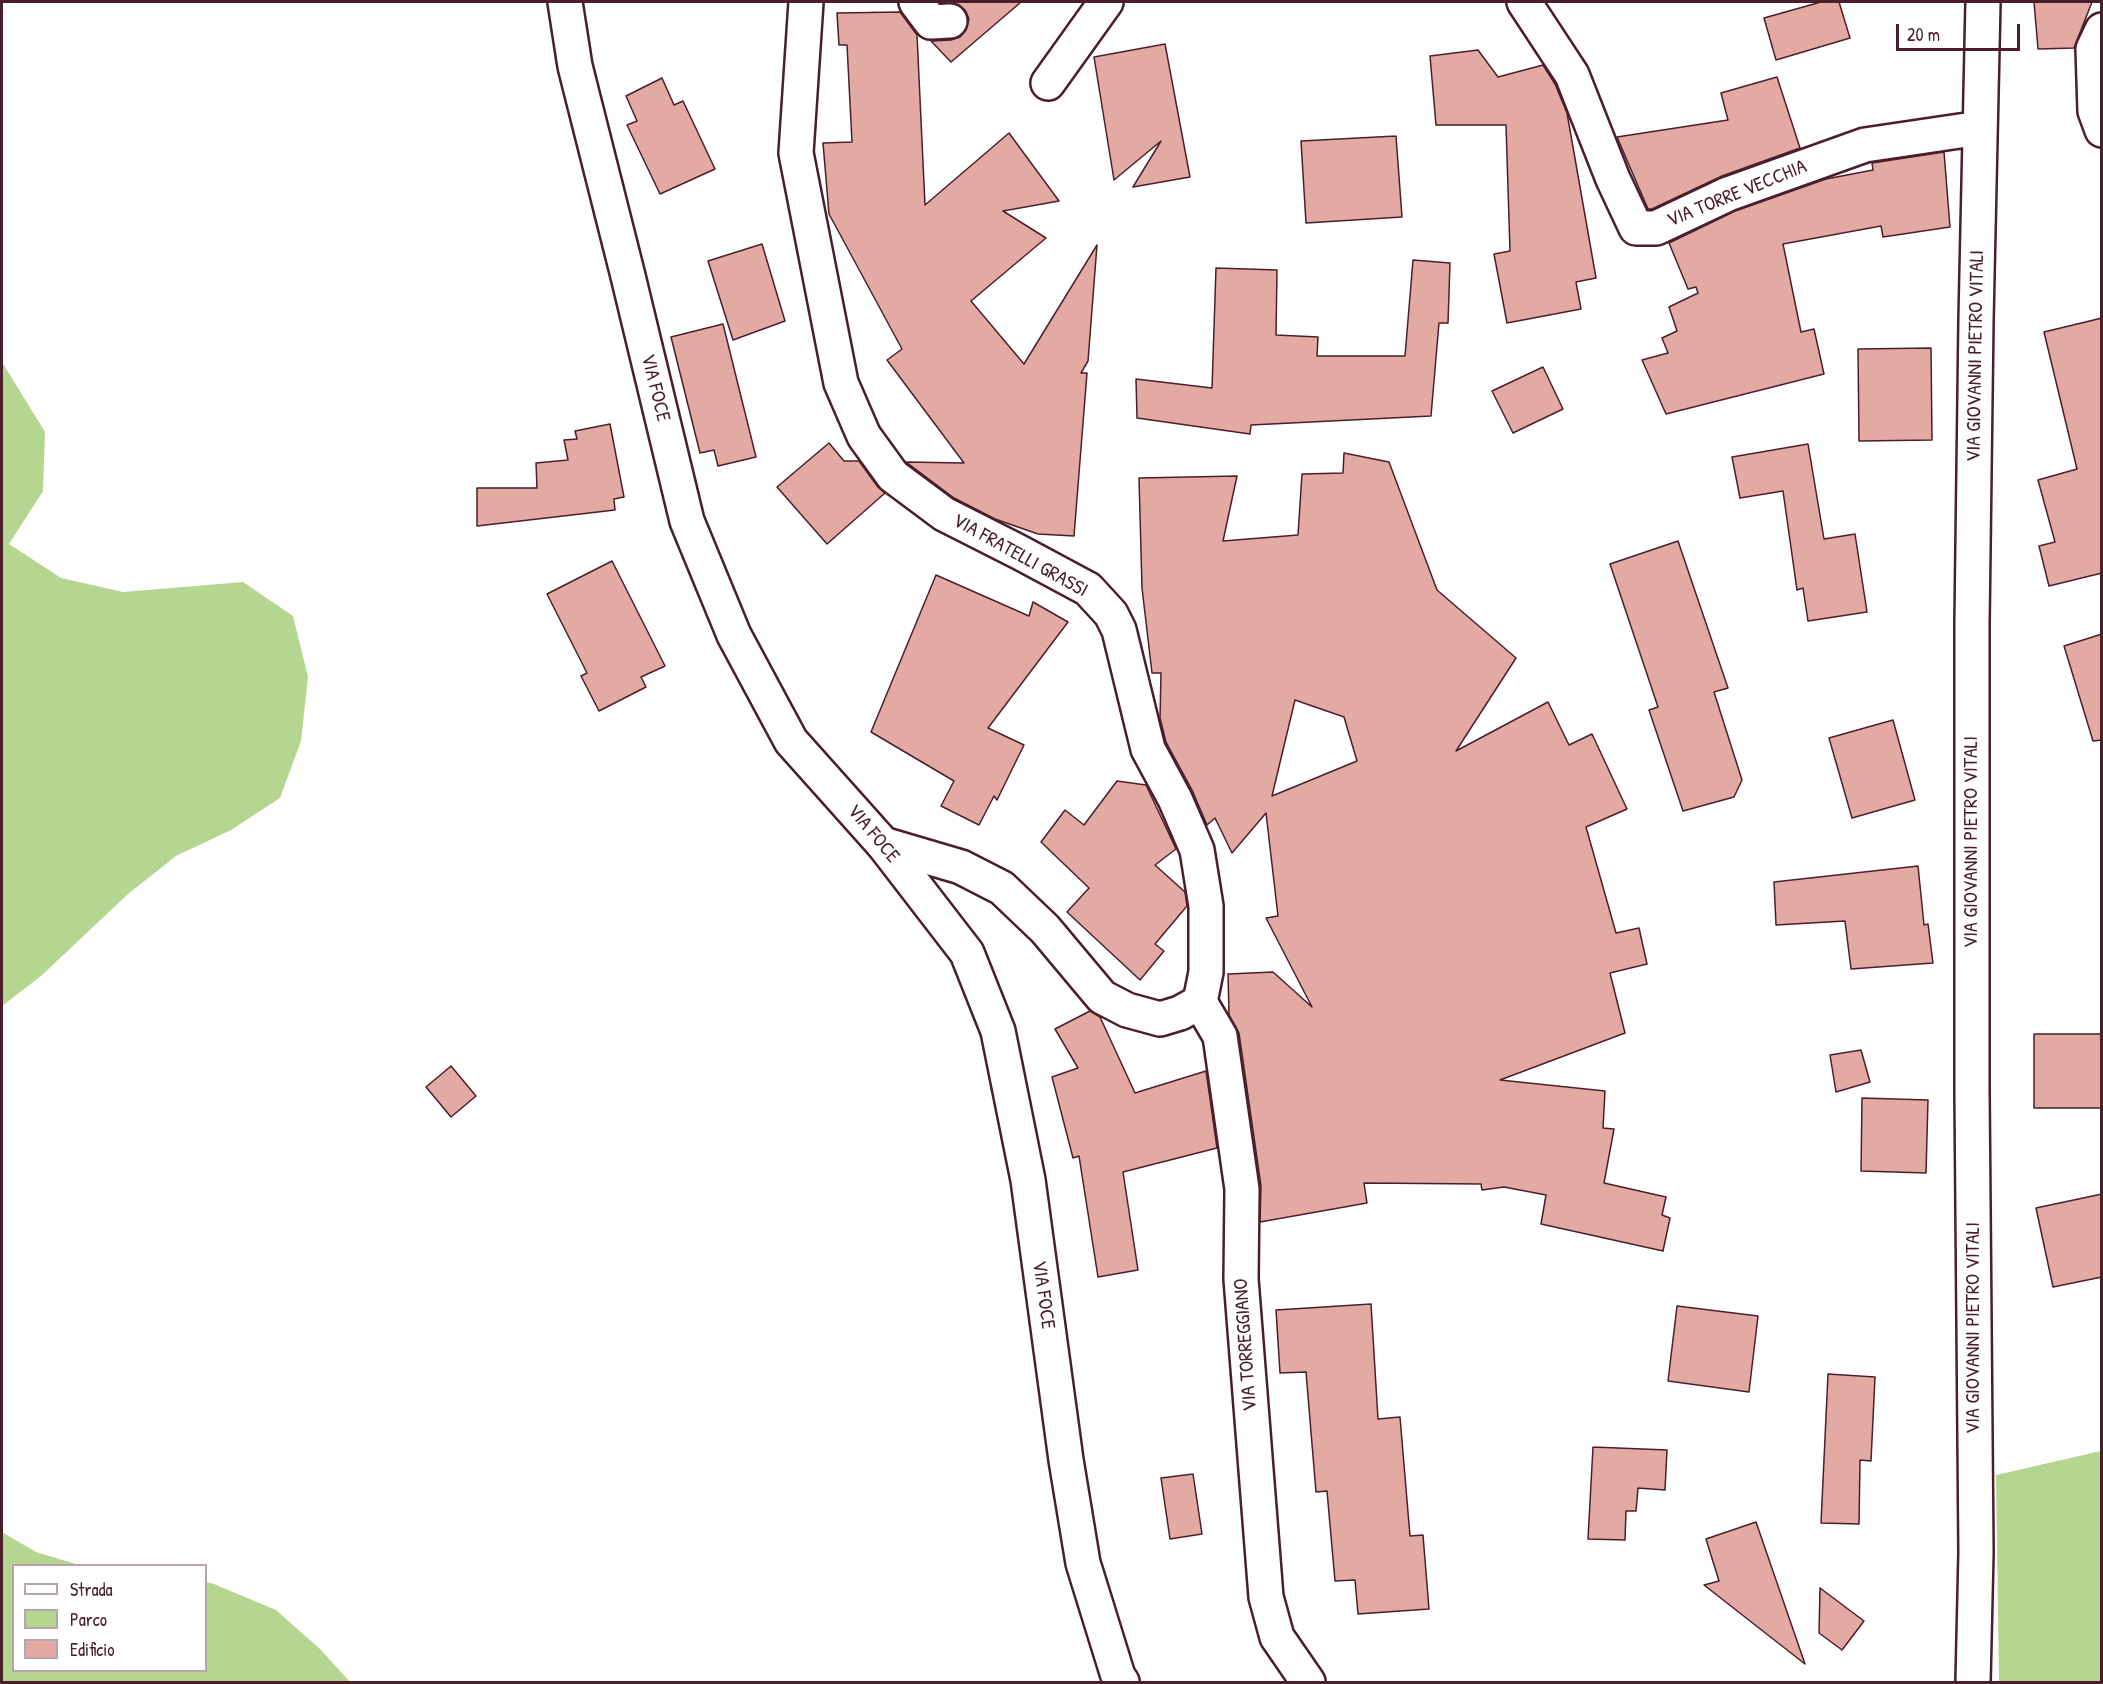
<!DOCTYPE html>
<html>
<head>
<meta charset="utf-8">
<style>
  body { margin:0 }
  #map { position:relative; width:2103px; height:1684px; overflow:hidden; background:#fff; font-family:"Patrick Hand",sans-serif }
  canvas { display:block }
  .frame { position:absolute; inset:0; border:3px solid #4a1f2b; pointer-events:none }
  .legend { position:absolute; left:12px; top:1564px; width:195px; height:108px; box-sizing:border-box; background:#fff; border:2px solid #b7a5aa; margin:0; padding:8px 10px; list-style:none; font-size:18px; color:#4a1f2b }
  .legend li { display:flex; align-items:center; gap:12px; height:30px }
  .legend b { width:30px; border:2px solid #b7a5aa }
  .scale { position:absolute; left:1896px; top:24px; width:124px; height:27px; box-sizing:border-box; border:3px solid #4a1f2b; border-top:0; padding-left:8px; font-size:18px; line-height:21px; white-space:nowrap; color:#4a1f2b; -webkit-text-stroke:4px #fff; paint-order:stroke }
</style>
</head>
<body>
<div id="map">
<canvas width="2103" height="1684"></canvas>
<div class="frame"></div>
<ul class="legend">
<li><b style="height:8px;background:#fff"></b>Strada</li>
<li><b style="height:16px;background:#b4d690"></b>Parco</li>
<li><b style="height:16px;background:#e3a9a3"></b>Edificio</li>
</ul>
<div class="scale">20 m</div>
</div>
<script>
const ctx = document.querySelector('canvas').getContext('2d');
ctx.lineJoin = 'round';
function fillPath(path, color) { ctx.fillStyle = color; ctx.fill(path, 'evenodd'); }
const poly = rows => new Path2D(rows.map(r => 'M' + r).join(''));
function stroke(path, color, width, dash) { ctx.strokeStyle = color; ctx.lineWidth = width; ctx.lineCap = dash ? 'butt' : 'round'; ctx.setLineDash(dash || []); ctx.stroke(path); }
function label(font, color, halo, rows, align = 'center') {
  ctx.font = font + ' "Patrick Hand",sans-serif'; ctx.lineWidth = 4.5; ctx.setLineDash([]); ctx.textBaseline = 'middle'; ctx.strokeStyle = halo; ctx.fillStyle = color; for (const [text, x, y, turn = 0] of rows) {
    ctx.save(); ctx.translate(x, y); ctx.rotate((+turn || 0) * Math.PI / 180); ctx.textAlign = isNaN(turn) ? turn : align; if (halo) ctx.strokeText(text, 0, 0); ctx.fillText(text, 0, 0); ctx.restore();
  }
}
const green = poly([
  [2,362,45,432,43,491,9,544,61,578,123,592,243,582,293,616,308,677,301,741,280,798,231,830,176,856,128,894,41,976,2,1006],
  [2101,1451,2101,1682,1999,1682,1996,1475],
  [2,1532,36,1552,79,1565,14,1566,14,1670,206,1670,206,1582,214,1584,276,1610,320,1649,350,1682,2,1682]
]);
const building = poly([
  [939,2,1021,2,951,62,931,41,951,40,960,37,966,30,969,19,965,10,959,5,939,2],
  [1821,2,1839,2,1850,38,1776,60,1764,18,1821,2],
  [2034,2,2092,2,2074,48,2038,49,2034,2],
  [900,12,917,35,925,205,1009,133,1059,201,1003,211,1046,238,971,301,1024,364,1097,245,1088,361,1081,373,1087,373,1074,536,1038,534,995,519,954,498,906,462,964,463,887,360,902,349,829,214,823,143,852,142,847,45,839,45,837,13,900,12],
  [1165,44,1190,177,1133,187,1161,141,1114,180,1094,57,1165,44],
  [1478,50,1498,77,1543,65,1555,84,1567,113,1596,278,1576,282,1581,309,1507,323,1494,254,1510,251,1506,125,1436,125,1430,56,1478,50],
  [1777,77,1800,148,1722,176,1652,209,1648,209,1617,137,1728,120,1721,93,1777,77],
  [662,78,674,105,683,101,715,169,660,194,627,125,637,121,626,96,662,78],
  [1396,136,1402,217,1306,223,1301,141,1396,136],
  [1944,152,1950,227,1883,237,1881,226,1783,244,1801,332,1814,329,1824,374,1666,414,1642,360,1668,353,1662,338,1677,331,1669,307,1698,293,1696,287,1688,289,1669,243,1735,211,1826,179,1873,170,1872,163,1944,152],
  [762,244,785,321,733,340,708,261,762,244],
  [1413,260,1450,263,1448,323,1439,323,1431,416,1251,425,1250,434,1137,418,1136,379,1212,388,1216,268,1277,270,1276,335,1318,337,1317,356,1405,356,1413,260],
  [2102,318,2102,573,2049,586,2039,546,2055,542,2038,480,2077,469,2044,332,2102,318],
  [723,324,756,457,718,466,714,450,700,453,671,337,723,324],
  [1931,348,1932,440,1859,441,1858,349,1931,348],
  [1543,367,1563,409,1513,433,1492,391,1543,367],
  [610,424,624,497,614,499,615,510,477,526,477,488,537,488,536,463,568,460,564,440,577,439,575,431,610,424],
  [829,443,844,461,859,461,878,487,885,493,827,544,777,487,829,443],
  [1808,444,1824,539,1855,534,1867,612,1808,621,1803,588,1797,590,1783,491,1740,498,1732,457,1808,444],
  [1344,453,1389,462,1437,590,1516,658,1456,751,1548,702,1569,745,1592,734,1627,809,1586,827,1616,933,1639,928,1647,964,1610,973,1625,1033,1500,1080,1605,1091,1603,1128,1614,1129,1604,1183,1666,1197,1662,1215,1670,1218,1663,1251,1541,1224,1546,1195,1504,1187,1482,1190,1481,1184,1364,1183,1367,1203,1260,1222,1261,1186,1239,1033,1229,1015,1228,974,1273,972,1312,1007,1266,918,1278,916,1266,813,1232,853,1215,818,1207,825,1192,790,1166,742,1160,718,1161,673,1152,673,1142,588,1139,478,1237,476,1223,541,1298,535,1302,474,1343,473,1344,453],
  [1295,700,1344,717,1357,761,1272,796,1295,700],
  [1678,541,1728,688,1714,692,1742,780,1734,797,1683,811,1649,710,1658,707,1610,564,1678,541],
  [612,561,665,666,641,677,646,687,599,711,581,676,587,673,547,594,612,561],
  [936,575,1029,616,1033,602,1068,622,988,728,1024,745,997,800,994,796,979,825,941,806,954,781,871,732,936,575],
  [2102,634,2102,740,2093,741,2064,646,2102,634],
  [1893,720,1915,800,1852,818,1829,738,1893,720],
  [1117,781,1146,785,1176,849,1155,865,1185,892,1187,906,1155,944,1164,951,1140,980,1067,912,1089,888,1041,842,1065,810,1084,825,1117,781],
  [1918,866,1924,925,1928,924,1933,963,1851,969,1845,921,1776,925,1774,882,1918,866],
  [1090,1011,1100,1017,1135,1093,1206,1071,1217,1148,1123,1172,1138,1270,1098,1277,1079,1156,1073,1158,1052,1077,1078,1068,1055,1029,1090,1011],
  [2034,1034,2102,1034,2102,1108,2034,1108,2034,1034],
  [1861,1050,1870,1082,1836,1092,1830,1055,1861,1050],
  [451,1066,476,1096,451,1117,426,1087,451,1066],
  [1862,1098,1928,1100,1926,1173,1861,1171,1862,1098],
  [2102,1194,2102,1277,2053,1287,2036,1208,2102,1194],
  [1371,1304,1378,1419,1400,1417,1410,1536,1423,1535,1429,1609,1358,1614,1355,1580,1335,1581,1327,1491,1316,1492,1306,1372,1280,1373,1276,1310,1371,1304],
  [1677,1306,1758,1316,1749,1392,1668,1381,1677,1306],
  [1828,1374,1875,1377,1871,1461,1860,1460,1859,1524,1821,1523,1828,1374],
  [1593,1447,1667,1450,1665,1490,1638,1488,1636,1511,1626,1511,1625,1540,1588,1539,1593,1447],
  [1193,1474,1202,1534,1170,1539,1161,1478,1193,1474],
  [1756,1522,1805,1664,1704,1585,1719,1581,1706,1539,1756,1522],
  [1820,1588,1864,1621,1842,1650,1819,1633,1820,1588]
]);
const minor = poly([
  [916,2,931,22,950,21],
  [1524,2,1572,75,1613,179,1636,228,1656,228,1728,194,1865,145,1980,128],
  [2102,30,2093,49,2095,111,2102,130],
  [1048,83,1106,2],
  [1200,1002,1220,1036,1242,1189,1241,1279,1266,1597,1277,1637,1308,1682],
  [1973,1682,1976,1553,1972,1092,1972,623,1976,320,1983,2]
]);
const tertiary = poly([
  [806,2,796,153,841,383,864,436,893,476,944,514,1019,552,1088,589,1111,614,1119,630,1148,749,1175,799,1197,850,1206,906,1206,972,1200,1002,1180,1013,1160,1019,1127,1010,1102,997,1045,929,1002,888,961,867,883,844]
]);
const secondary = poly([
  [565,2,575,66,628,276,687,521,734,635,791,741,883,844,967,953,998,1031,1028,1180,1066,1460,1083,1563,1118,1676,1122,1682]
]);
const streetNames = [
  ["VIA TORRE VECCHIA",1737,194,-22],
  ["VIA GIOVANNI PIETRO VITALI",1976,356,-89],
  ["VIA FOCE",655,388,76],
  ["VIA FRATELLI GRASSI",1020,556,29],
  ["VIA FOCE",873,834,50],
  ["VIA GIOVANNI PIETRO VITALI",1972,842,-90],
  ["VIA FOCE",1043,1295,82],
  ["VIA GIOVANNI PIETRO VITALI",1974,1328,-90],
  ["VIA TORREGGIANO",1246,1345,-94]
];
fillPath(green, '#b4d690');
fillPath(building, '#e3a9a3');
stroke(building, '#4a1f2b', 1.5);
stroke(minor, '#4a1f2b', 38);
stroke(tertiary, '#4a1f2b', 38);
stroke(secondary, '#4a1f2b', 38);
stroke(minor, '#fff', 33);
stroke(tertiary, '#fff', 33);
stroke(secondary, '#fff', 33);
label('20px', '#4a1f2b', '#fff', streetNames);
</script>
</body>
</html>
